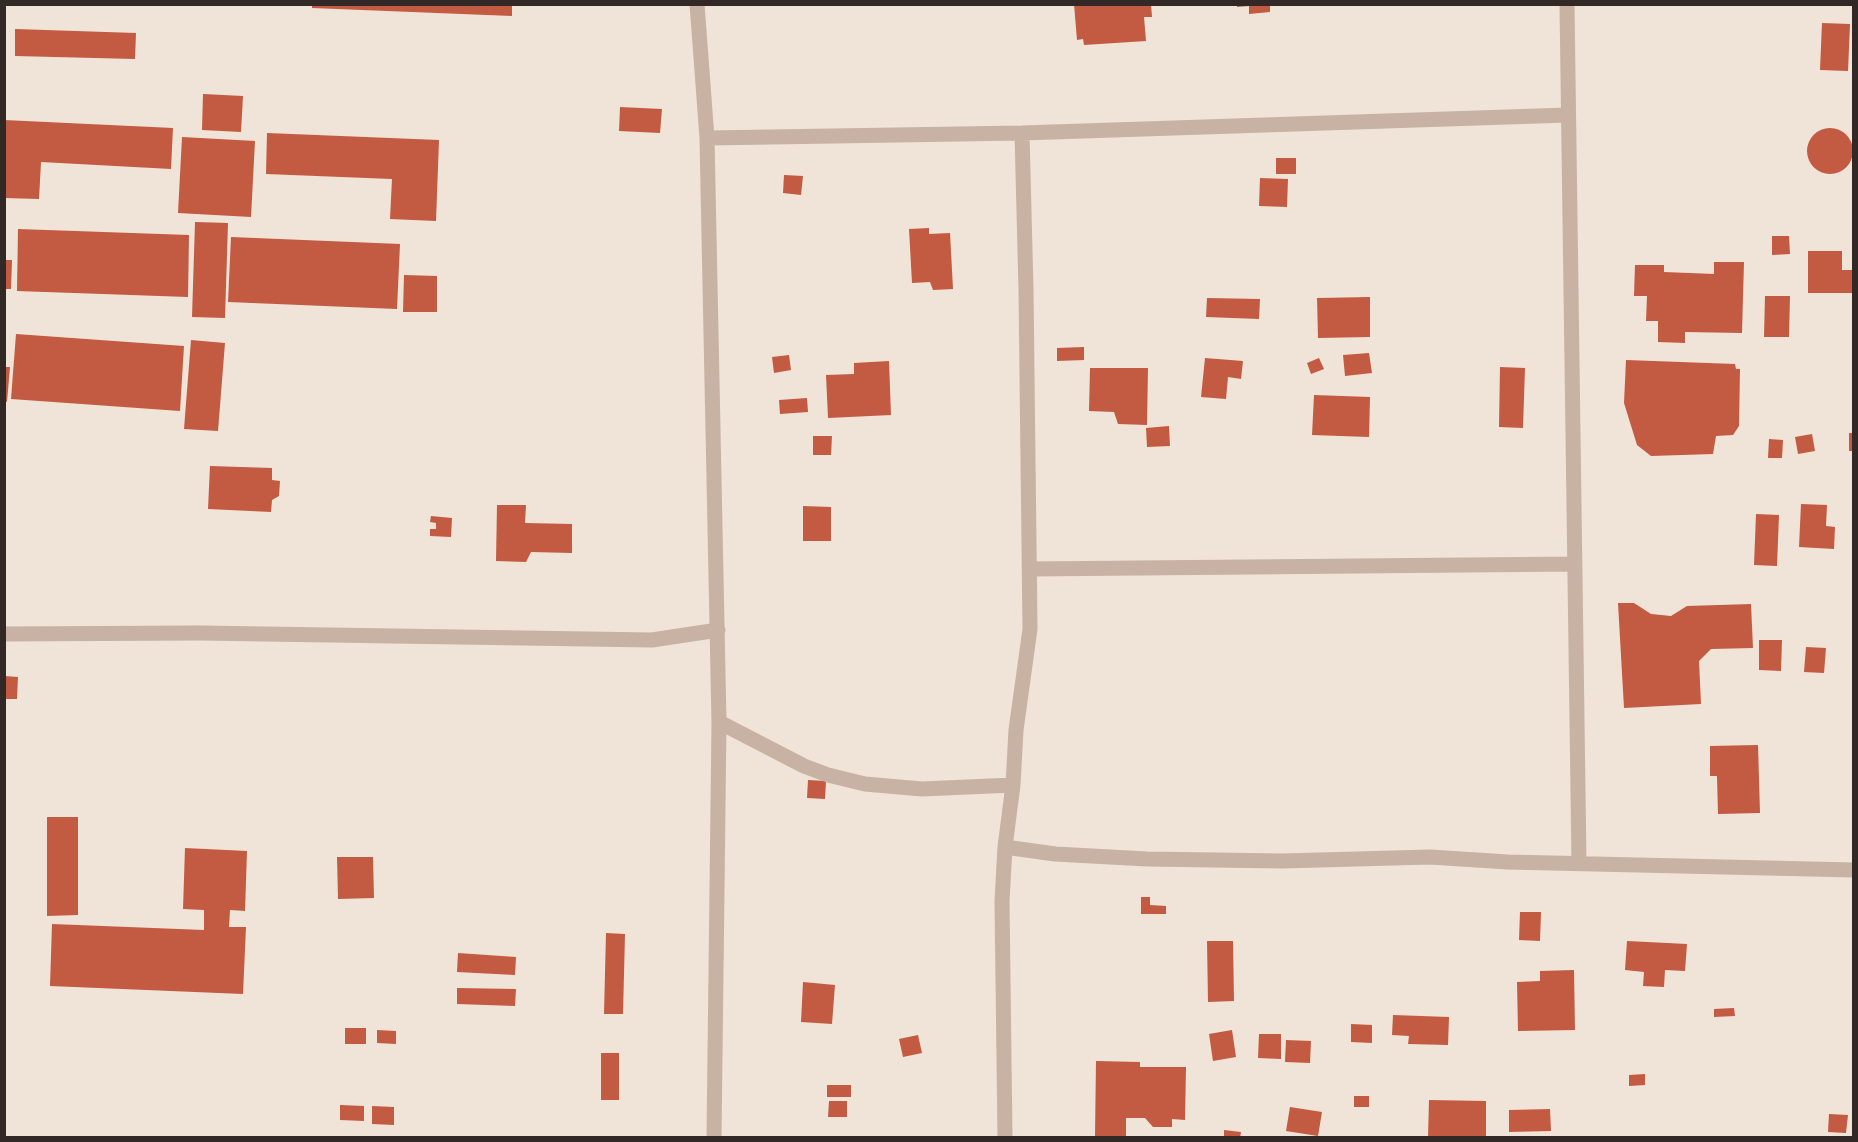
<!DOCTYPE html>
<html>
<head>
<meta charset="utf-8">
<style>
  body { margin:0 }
  #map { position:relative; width:1858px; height:1142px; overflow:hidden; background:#f0e3d7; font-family:"Titillium Web",sans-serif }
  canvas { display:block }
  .frame { position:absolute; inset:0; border:6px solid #322825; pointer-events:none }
</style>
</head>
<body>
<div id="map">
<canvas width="1858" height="1142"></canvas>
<div class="frame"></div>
</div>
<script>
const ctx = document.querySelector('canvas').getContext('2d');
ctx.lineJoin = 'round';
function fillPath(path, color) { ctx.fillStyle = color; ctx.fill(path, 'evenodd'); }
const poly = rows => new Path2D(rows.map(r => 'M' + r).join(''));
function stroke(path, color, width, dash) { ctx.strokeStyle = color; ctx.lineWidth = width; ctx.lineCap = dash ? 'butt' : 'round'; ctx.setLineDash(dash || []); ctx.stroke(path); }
const building = poly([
  [312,4,512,4,512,16,312,8],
  [1074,4,1151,4,1152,17,1144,17,1146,41,1084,45,1083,39,1077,40],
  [1237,4,1270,4,1270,12,1249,14,1249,6,1237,7],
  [1822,23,1850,24,1848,71,1820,70],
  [15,29,136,33,135,59,15,56],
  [203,94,243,96,241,132,202,130],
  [620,107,662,109,660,133,619,131],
  [4,120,173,128,171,169,41,162,39,199,4,198],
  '1807 151a23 23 0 1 1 46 0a23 23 0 1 1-46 0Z',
  [267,133,439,140,436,221,390,219,392,179,266,174],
  [182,137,255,141,251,217,178,213],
  [1276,158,1296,158,1296,174,1276,174],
  [784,175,803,176,801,195,783,193],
  [1260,178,1288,179,1287,207,1259,206],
  [195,222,228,223,225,318,192,317],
  [929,228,929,234,950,233,953,289,933,290,930,282,912,283,909,229],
  [18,229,189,235,188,297,17,291],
  [1772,236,1789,236,1790,254,1772,255],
  [231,237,400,244,397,309,228,302],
  [1808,251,1842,251,1842,270,1854,270,1853,293,1808,293],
  [4,260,12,260,11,289,4,289],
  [1714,262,1744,262,1742,333,1685,332,1685,343,1658,342,1658,321,1646,321,1647,296,1634,296,1635,265,1664,265,1664,272,1714,274],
  [404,275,437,276,437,312,403,312],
  [1765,296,1790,296,1789,337,1764,337],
  [1370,297,1370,337,1318,338,1317,298],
  [1207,298,1260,299,1259,319,1206,317],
  [16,334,184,346,180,411,11,399],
  [191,340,225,343,218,431,184,429],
  [1084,347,1084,360,1057,361,1057,348],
  [1369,353,1372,373,1345,376,1343,355],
  [789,355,791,370,774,373,772,357],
  [1205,358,1243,361,1241,379,1228,377,1226,399,1201,397],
  [1319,358,1324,369,1311,374,1307,363],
  [1626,360,1735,364,1736,369,1740,369,1739,426,1733,435,1716,436,1713,454,1651,456,1637,445,1624,403],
  [889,361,891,415,828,418,826,375,854,374,854,363],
  [4,367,10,367,7,402,4,401],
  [1500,367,1525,368,1523,428,1499,427],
  [1090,368,1148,368,1147,425,1118,424,1114,412,1089,411],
  [1314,395,1370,397,1369,437,1312,435],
  [807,398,808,412,780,414,779,400],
  [1169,426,1170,446,1147,447,1146,428],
  [1849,433,1854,433,1854,451,1849,451],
  [1812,434,1815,451,1798,454,1795,437],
  [813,436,832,436,831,455,813,455],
  [1769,439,1783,440,1782,458,1768,458],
  [210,466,272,468,272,480,280,481,279,496,272,500,271,512,208,509],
  [1801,504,1827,505,1826,526,1835,527,1834,549,1799,547],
  [497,505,526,505,525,523,572,524,572,553,531,552,526,562,496,561],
  [803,506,831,507,831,541,803,541],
  [1756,514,1779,515,1777,566,1754,565],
  [431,516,452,518,451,537,430,536,430,529,436,529,436,523,430,522],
  [1618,603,1634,603,1651,614,1671,616,1687,606,1751,604,1753,648,1711,649,1699,661,1701,704,1624,708],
  [1759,640,1782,640,1781,671,1759,670],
  [1806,647,1826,648,1824,673,1804,672],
  [4,676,18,677,17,699,4,699],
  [1758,745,1760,813,1718,814,1717,776,1710,776,1710,746],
  [808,780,826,781,825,799,807,798],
  [47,817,78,817,78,915,47,916],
  [185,848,247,851,245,911,230,910,229,927,246,927,243,994,50,986,52,924,204,930,204,910,183,909],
  [337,857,373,857,374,898,338,899],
  [1141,897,1150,897,1150,905,1166,906,1166,914,1141,914],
  [1520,912,1541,912,1540,941,1519,940],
  [606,933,625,934,623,1014,604,1014],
  [1207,941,1233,941,1234,1001,1208,1002],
  [1627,941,1687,944,1685,971,1665,970,1664,987,1643,986,1644,972,1625,970],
  [458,953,516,957,515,975,457,972],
  [1574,970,1575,1030,1518,1031,1517,982,1540,981,1540,971],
  [803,982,835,985,832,1024,801,1022],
  [457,988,516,989,515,1006,457,1004],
  [1734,1008,1735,1016,1714,1017,1714,1009],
  [1393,1015,1449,1017,1448,1045,1408,1044,1409,1036,1392,1035],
  [1351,1024,1372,1025,1372,1043,1351,1042],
  [345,1028,366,1028,366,1044,345,1044],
  [377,1030,396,1031,396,1044,377,1043],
  [1232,1030,1236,1057,1213,1061,1209,1034],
  [1259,1034,1281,1034,1281,1059,1258,1058],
  [918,1035,922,1053,903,1057,899,1039],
  [1286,1040,1311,1041,1310,1063,1285,1062],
  [601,1053,619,1053,619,1100,601,1100],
  [1096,1061,1140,1062,1140,1067,1186,1067,1185,1120,1172,1119,1172,1127,1153,1127,1145,1118,1126,1118,1126,1136,1095,1136],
  [1645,1074,1645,1085,1629,1086,1629,1075],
  [827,1085,851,1085,851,1097,827,1097],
  [1354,1096,1369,1096,1369,1107,1354,1107],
  [1429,1100,1486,1101,1486,1138,1428,1138],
  [829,1101,847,1101,847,1117,828,1117],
  [340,1105,364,1106,364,1121,340,1120],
  [372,1106,394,1107,394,1125,372,1124],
  [1290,1107,1322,1112,1318,1136,1286,1131],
  [1550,1109,1551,1131,1509,1132,1509,1110],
  [1829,1114,1848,1115,1846,1133,1828,1132],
  [1224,1130,1241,1132,1240,1138,1224,1138]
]);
const minor = poly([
  [697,4,707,138,719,722,714,1138],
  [1567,4,1579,863],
  [707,138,1022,133,1568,115],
  [1030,569,1575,564],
  [4,634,200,633,652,640,718,630],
  [719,722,804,766,828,775,865,784,922,789,1013,785],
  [1005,847,1055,854,1147,859,1282,861,1430,857,1508,862,1854,870],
  [1005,1138,1002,901,1005,847,1013,785,1016,730,1030,629,1026,290,1022,133]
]);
fillPath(building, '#c35a42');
stroke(minor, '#c7b2a3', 15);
</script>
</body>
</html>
